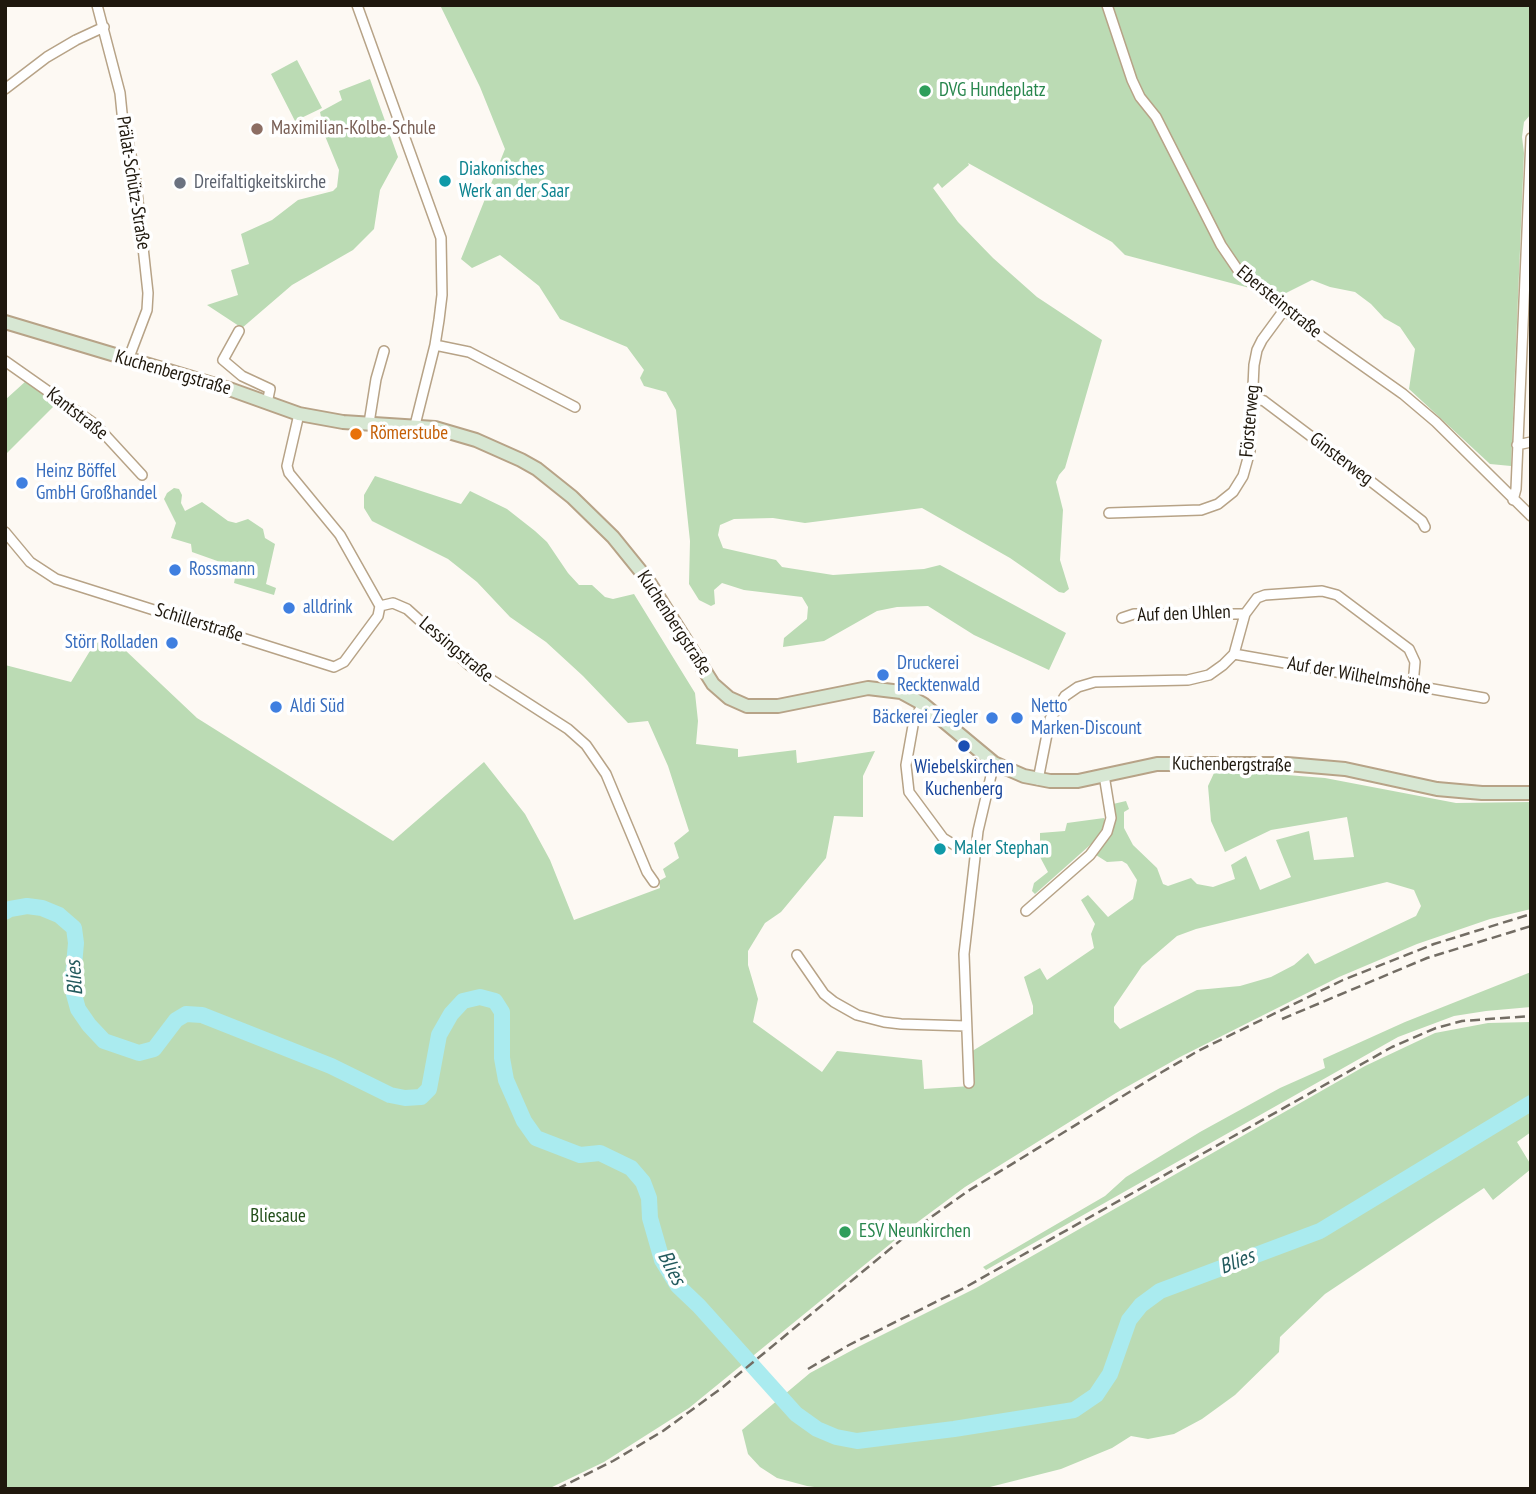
<!DOCTYPE html>
<html>
<head>
<meta charset="utf-8">
<style>
  body { margin:0 }
  #map { position:relative; width:1536px; height:1494px; overflow:hidden; background:#fdf9f3; font-family:"PT Sans Narrow",sans-serif }
  canvas { display:block }
  .frame { position:absolute; inset:0; border:7px solid #1f180d; pointer-events:none }
</style>
</head>
<body>
<div id="map">
<canvas width="1536" height="1494"></canvas>
<div class="frame"></div>
</div>
<script>
const ctx = document.querySelector('canvas').getContext('2d');
ctx.lineJoin = 'round';
function fillPath(path, color) { ctx.fillStyle = color; ctx.fill(path, 'evenodd'); }
const poly = rows => new Path2D(rows.map(r => 'M' + r).join(''));
function stroke(path, color, width, dash) { ctx.strokeStyle = color; ctx.lineWidth = width; ctx.lineCap = dash ? 'butt' : 'round'; ctx.setLineDash(dash || []); ctx.stroke(path); }
function label(font, color, halo, rows, align = 'center') {
  ctx.font = font + ' "PT Sans Narrow",sans-serif'; ctx.lineWidth = 7; ctx.setLineDash([]); ctx.textBaseline = 'middle'; ctx.strokeStyle = halo; ctx.fillStyle = color; for (const [text, x, y, turn = 0] of rows) {
    ctx.save(); ctx.translate(x, y); ctx.rotate((+turn || 0) * Math.PI / 180); ctx.textAlign = isNaN(turn) ? turn : align; if (halo) ctx.strokeText(text, 0, 0); ctx.fillText(text, 0, 0); ctx.restore();
  }
}
const green = poly([
  [440,5,1531,5,1531,114,1524,122,1522,137,1524,153,1511,466,1490,464,1409,389,1415,349,1400,327,1384,318,1371,304,1355,292,1330,287,1312,280,1280,296,1125,255,1112,242,968,163,969,165,942,188,938,183,933,188,958,222,993,258,1037,297,1102,340,1065,468,1059,475,1056,482,1063,510,1060,560,1069,589,1064,593,1059,592,1010,558,922,508,805,523,773,518,734,519,720,525,718,535,723,548,776,560,782,567,833,575,924,569,940,565,1066,633,1049,670,974,635,928,606,897,607,877,611,824,641,783,647,784,638,807,619,808,607,802,597,744,590,722,583,714,590,715,604,711,606,699,600,689,584,690,541,676,410,666,392,644,386,640,378,644,370,627,347,560,319,539,286,500,255,472,268,461,259,505,149,480,87],
  [297,60,322,108,295,121,271,74],
  [370,79,398,157,380,190,374,229,353,250,292,285,242,328,207,305,238,295,231,270,249,264,241,234,272,220,298,200,333,191,337,187,339,170,325,136,320,112,342,100,339,91],
  [26,381,58,402,5,455,5,400],
  [375,476,461,504,470,491,507,509,535,531,547,542,568,573,579,585,592,585,605,597,613,599,634,594,695,693,698,721,696,744,738,749,738,757,796,750,797,763,875,751,863,776,863,817,834,816,826,858,781,912,765,923,748,951,748,965,758,999,753,1022,822,1072,837,1051,922,1060,924,1089,971,1086,969,1053,1033,1014,1033,1006,1024,977,1040,968,1047,980,1094,948,1091,934,1095,924,1081,900,1088,895,1108,917,1133,899,1137,880,1127,864,1122,861,1107,862,1096,855,1113,828,1113,804,1126,801,1129,809,1124,812,1124,828,1133,845,1157,868,1163,884,1168,886,1191,878,1197,884,1213,887,1235,879,1231,865,1246,856,1260,890,1291,877,1276,840,1309,831,1314,860,1354,857,1347,817,1271,830,1225,852,1211,821,1208,786,1214,773,1274,774,1325,778,1456,803,1531,802,1531,909,1490,919,1417,944,1339,977,1180,1057,1116,1093,965,1187,911,1227,689,1408,604,1462,548,1489,5,1489,5,665,71,682,96,641,105,634,125,650,197,718,393,841,484,762,525,814,550,860,574,920,660,888,659,881,666,877,663,869,679,858,674,843,689,831,668,766,648,721,628,723,583,676,546,642,510,617,477,582,448,559,372,521,364,508,364,495],
  [1387,882,1414,890,1421,906,1416,916,1315,964,1308,953,1294,965,1271,977,1240,986,1197,990,1120,1029,1114,1022,1114,1007,1142,966,1177,936,1196,929],
  [174,488,179,489,182,495,181,503,185,511,202,502,228,521,236,523,248,519,263,529,265,538,275,544,266,584,276,588,274,595,234,583,237,568,192,552,191,544,171,538,176,523,164,499,167,493],
  [1104,818,1105,826,1098,838,1035,894,1032,891,1034,883,1048,872,1040,857,1040,833,1065,831,1067,823],
  [1531,972,1531,1007,1486,1011,1454,1016,1398,1037,986,1270,983,1267,1105,1196,1126,1177,1200,1132,1280,1088,1325,1068,1323,1059,1405,1022],
  [1531,1022,1531,1132,1517,1142,1531,1165,1531,1169,1493,1200,1484,1188,1325,1294,1280,1337,1279,1352,1235,1395,1202,1419,1174,1434,1148,1439,1131,1436,1112,1448,1061,1469,982,1489,829,1489,807,1486,777,1478,760,1467,748,1454,742,1430,810,1373,858,1347,976,1288,1365,1066,1435,1033,1488,1023]
]);
const river = poly([
  [5,912,10,909,27,906,42,908,59,915,74,928,76,943,72,987,78,1009,89,1025,104,1041,139,1053,154,1049,176,1020,186,1014,202,1015,331,1066,390,1095,405,1098,421,1097,429,1089,439,1035,451,1014,463,1001,480,997,495,1001,502,1012,502,1058,506,1080,524,1121,536,1138,580,1155,600,1153,631,1168,643,1182,649,1198,650,1218,662,1260,678,1286,699,1306,796,1414,817,1429,836,1437,857,1441,954,1429,1074,1410,1096,1395,1110,1374,1129,1320,1141,1305,1160,1291,1320,1231,1531,1103]
]);
const street = poly([
  [97,5,120,93,122,113,135,174,148,293,147,310,128,360],
  [357,5,441,238,442,295,439,320,435,345,415,425],
  [1107,5,1132,80,1140,97,1156,117,1221,245,1240,273,1284,310,1403,394,1436,422,1531,516],
  [5,89,47,57,76,40,104,27],
  [239,331,223,360,242,376,270,389,267,403],
  [435,345,469,352,575,407],
  [5,361,96,425,142,475],
  [1253,397,1264,401,1373,483,1422,521,1425,527],
  [299,414,287,466,289,473,340,535,380,606],
  [369,423,376,379,384,351],
  [1517,445,1531,442],
  [1513,500,1516,489,1531,138],
  [1109,513,1201,510,1218,504,1233,492,1243,476,1250,451,1254,365,1257,350,1262,340,1284,310],
  [5,532,30,562,56,579,334,667,344,662,378,616,380,606],
  [380,606,393,603,407,609,470,666,568,729,586,745,606,774,647,872,654,882],
  [1122,618,1134,614,1245,614],
  [1234,654,1484,698],
  [923,704,914,720,906,765,909,792,943,838,956,846,975,851],
  [1038,780,1050,719,1065,696,1078,687,1095,682,1188,680,1209,675,1223,665,1234,654,1245,614,1257,598,1265,595,1322,591,1337,595,1409,649,1415,662,1413,685],
  [1026,911,1090,855,1107,832,1111,818,1104,775],
  [797,955,824,994,834,1002,857,1015,884,1022,901,1024,966,1026],
  [969,1083,964,954,978,831,994,763]
]);
const secondary = poly([
  [5,322,232,390,299,414,343,422,435,428,476,440,521,460,537,469,572,497,613,537,647,579,713,684,729,698,747,706,778,706,868,688,901,692,923,704,994,763,1024,776,1050,781,1078,781,1157,764,1287,764,1345,769,1437,789,1482,793,1531,793]
]);
const rail = poly([
  [1282,1019,1427,958,1531,926],
  [808,1369,849,1345,964,1288,1392,1047,1436,1028,1462,1021,1531,1016],
  [557,1489,613,1461,663,1431,723,1387,913,1230,968,1191,1162,1072,1198,1051,1343,980,1434,944,1531,914]
]);
const markers = [
  [925,91,7,"#2e9e5b"],
  [257,129,7,"#8d6e63"],
  [445,181,7,"#0f9aa8"],
  [180,183,7,"#6b7280"],
  [356,434,7,"#e8710a"],
  [22,483,7,"#3f7fe0"],
  [175,570,7,"#3f7fe0"],
  [289,608,7,"#3f7fe0"],
  [172,643,7,"#3f7fe0"],
  [883,675,7,"#3f7fe0"],
  [276,707,7,"#3f7fe0"],
  [992,718,7,"#3f7fe0"],
  [1017,718,7,"#3f7fe0"],
  [964,746,7,"#1a4fb4"],
  [940,849,7,"#0f9aa8"],
  [845,1232,7,"#2e9e5b"]
];
const leisureNames = [
  ["DVG Hundeplatz",939,91],
  ["ESV Neunkirchen",859,1232]
];
const educationNames = [
  ["Maximilian-Kolbe-Schule",271,129]
];
const cultureNames = [
  ["Diakonisches",459,170],
  ["Werk an der Saar",459,192],
  ["Maler Stephan",954,849]
];
const streetNames = [
  ["Prälat-Schütz-Straße",133,183,81],
  ["Ebersteinstraße",1279,302,39],
  ["Kuchenbergstraße",173,373,16],
  ["Kantstraße",77,414,38],
  ["Försterweg",1250,421,-85],
  ["Ginsterweg",1341,459,37],
  ["Auf den Uhlen",1184,614,-2],
  ["Schillerstraße",199,623,17],
  ["Kuchenbergstraße",674,623,57],
  ["Lessingstraße",456,650,40],
  ["Auf der Wilhelmshöhe",1359,676,10],
  ["Kuchenbergstraße",1232,765,1]
];
const worshipNames = [
  ["Dreifaltigkeitskirche",194,183]
];
const foodNames = [
  ["Römerstube",370,434]
];
const shopNames = [
  ["Heinz Böffel",36,472],
  ["GmbH Großhandel",36,494],
  ["Rossmann",189,570],
  ["alldrink",303,608],
  ["Störr Rolladen",158,643,"right"],
  ["Druckerei",897,664],
  ["Recktenwald",897,686],
  ["Aldi Süd",290,707],
  ["Netto",1031,707],
  ["Marken-Discount",1031,729],
  ["Bäckerei Ziegler",978,718,"right"]
];
const transitNames = [
  ["Wiebelskirchen",964,768],
  ["Kuchenberg",964,790]
];
const parkNames = [
  ["Bliesaue",278,1217]
];
const waterNames = [
  ["Blies",75,978,-94],
  ["Blies",1237,1262,-21],
  ["Blies",671,1268,62]
];
fillPath(green, '#bbdbb4');
stroke(river, '#aaebef', 16);
stroke(street, '#b7a387', 12);
stroke(secondary, '#b7a387', 16);
stroke(street, '#fff', 9);
stroke(secondary, '#d7e7d3', 12);
stroke(rail, '#736d64', 2.5, [10, 5]);
for (const [x, y, r, color] of markers) { const dot = new Path2D(); dot.arc(x, y, r, 0, 2 * Math.PI); ctx.fillStyle = color; ctx.fill(dot); stroke(dot, '#fff', 2.5); }
label('19px', '#27864d', '#fff', leisureNames, 'left');
label('19px', '#785e54', '#fff', educationNames, 'left');
label('19px', '#0d838f', '#fff', cultureNames, 'left');
label('19px', '#1f180d', '#fff', streetNames);
label('19px', '#5b616d', '#fff', worshipNames, 'left');
label('19px', '#c56008', '#fff', foodNames, 'left');
label('19px', '#366cbe', '#fff', shopNames, 'left');
label('19px', '#164399', '#fff', transitNames);
label('19px', '#224e19', '#fff', parkNames);
label('italic 21px', '#235a5d', '#fff', waterNames);
</script>
</body>
</html>
